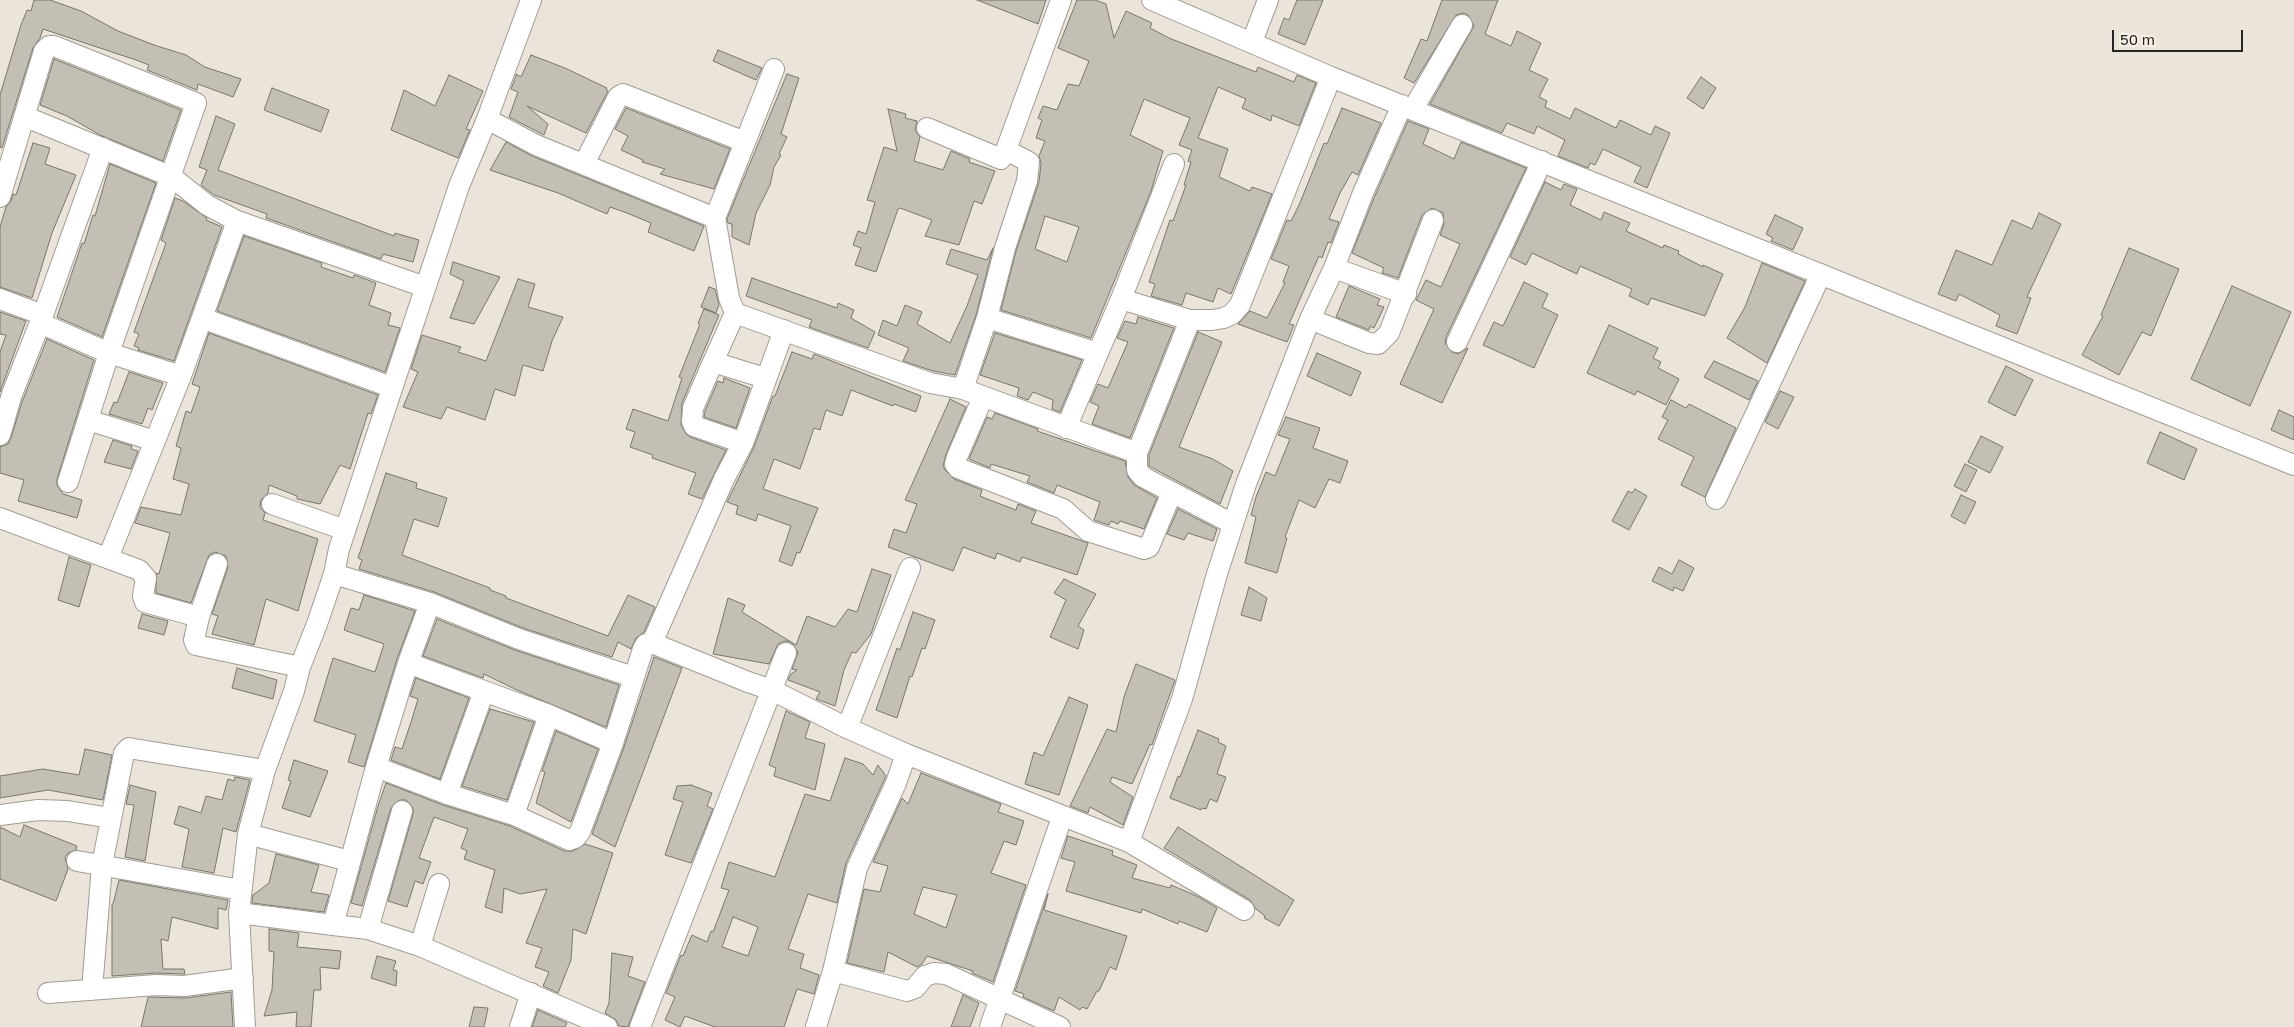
<!DOCTYPE html>
<html>
<head>
<meta charset="utf-8">
<style>
  body { margin:0 }
  #map { position:relative; width:2294px; height:1027px; overflow:hidden; background:#eae4da; font-family:"Golos Text",sans-serif }
  canvas { display:block }
  .scale { position:absolute; left:2112px; top:30px; width:131px; height:22px; box-sizing:border-box; border:2px solid #272522; border-top:0; padding-left:6px; font-size:15px; line-height:18px; white-space:nowrap; color:#272522; -webkit-text-stroke:4px #f7f1e7; paint-order:stroke }
</style>
</head>
<body>
<div id="map">
<canvas width="2294" height="1027"></canvas>
<div class="scale">50 m</div>
</div>
<script>
const ctx = document.querySelector('canvas').getContext('2d');
ctx.lineJoin = 'round';
function fillPath(path, color) { ctx.fillStyle = color; ctx.fill(path, 'evenodd'); }
const poly = rows => new Path2D(rows.map(r => 'M' + r).join(''));
function stroke(path, color, width, dash) { ctx.strokeStyle = color; ctx.lineWidth = width; ctx.lineCap = dash ? 'butt' : 'round'; ctx.setLineDash(dash || []); ctx.stroke(path); }
const building = poly([
  [34,0,50,0,81,11,118,31,154,45,186,55,205,67,241,79,233,97,198,84,197,90,147,70,149,65,136,60,43,29,40,38,33,48,2,148,0,147,0,95,21,25,27,10,31,11,34,0],
  [977,0,1046,0,1038,24,977,0],
  [1077,0,1095,0,1106,4,1114,38,1126,11,1152,23,1150,28,1169,38,1256,72,1258,67,1294,82,1297,75,1316,83,1299,126,1272,115,1271,121,1242,108,1246,99,1218,87,1198,138,1228,149,1219,177,1250,191,1252,187,1272,194,1231,294,1218,288,1213,302,1186,293,1182,305,1151,296,1155,284,1149,282,1170,220,1173,221,1186,185,1184,185,1191,162,1188,161,1192,150,1179,145,1190,118,1144,99,1130,135,1163,151,1151,191,1091,338,1001,310,1016,251,1039,182,1041,163,1039,156,1045,141,1036,138,1042,120,1038,118,1043,106,1057,110,1068,84,1079,86,1089,61,1058,48,1077,0],
  [1045,216,1079,227,1067,262,1035,249,1045,216],
  [1297,0,1323,0,1305,45,1278,34,1284,18,1289,20,1297,0],
  [1442,0,1498,0,1485,34,1511,46,1517,31,1541,43,1529,70,1548,79,1539,97,1547,101,1545,107,1570,119,1575,108,1616,128,1620,120,1651,135,1655,126,1670,133,1647,188,1634,182,1641,167,1603,149,1595,165,1590,163,1588,168,1558,156,1565,140,1537,126,1534,134,1507,123,1502,133,1430,104,1474,26,1468,15,1463,13,1456,15,1414,83,1404,78,1421,39,1427,41,1442,0],
  [718,50,762,68,756,80,713,61,718,50],
  [531,55,565,68,607,88,606,90,608,91,586,133,527,106,548,124,544,135,509,117,518,92,511,89,516,76,516,74,521,77,531,55],
  [54,59,181,110,163,161,100,135,67,116,40,105,54,59],
  [787,74,799,78,781,134,787,137,779,154,781,155,774,167,770,185,756,213,749,245,732,237,732,224,728,223,727,219,787,74],
  [449,75,483,91,466,129,470,130,458,158,391,130,404,90,435,106,449,75],
  [1701,77,1716,88,1703,109,1687,98,1701,77],
  [272,88,329,110,321,132,264,110,272,88],
  [626,108,730,149,714,189,660,174,665,169,642,162,643,160,621,150,628,136,615,129,626,108],
  [1342,108,1381,123,1358,175,1352,172,1340,193,1329,219,1339,222,1331,243,1328,242,1322,258,1319,256,1289,324,1294,325,1287,342,1238,324,1250,311,1267,318,1285,283,1283,282,1289,266,1271,259,1287,220,1291,221,1300,203,1324,143,1327,144,1342,108],
  [888,109,906,114,905,118,917,121,915,130,920,137,914,161,943,170,951,151,970,159,969,162,995,171,982,204,974,201,959,245,925,236,932,220,900,208,898,209,876,272,855,265,861,248,853,245,858,231,866,234,875,202,867,200,884,147,897,151,888,109],
  [216,116,235,124,218,170,394,236,395,233,419,240,413,262,383,254,381,259,266,218,267,214,214,195,201,185,207,170,199,167,216,116],
  [1408,121,1429,129,1423,144,1454,159,1461,142,1526,168,1446,337,1445,343,1452,352,1458,354,1468,348,1442,403,1400,384,1434,309,1416,300,1426,280,1441,287,1460,244,1440,235,1444,224,1443,213,1432,208,1422,215,1398,278,1382,273,1384,268,1352,253,1374,198,1408,121],
  [506,142,532,156,704,226,694,251,648,232,651,223,627,213,610,207,607,214,558,193,490,170,506,142],
  [33,143,50,148,45,164,76,175,52,233,32,298,0,287,0,227,6,207,11,201,13,194,16,195,33,143],
  [110,164,156,183,102,337,57,317,82,243,84,244,93,215,95,216,110,164],
  [1545,182,1561,190,1564,184,1577,189,1570,205,1601,220,1604,212,1630,223,1626,231,1663,248,1664,245,1679,251,1678,254,1703,267,1703,265,1723,274,1705,316,1651,298,1648,305,1629,296,1632,289,1580,266,1577,274,1532,253,1526,265,1510,257,1545,182],
  [175,198,183,201,207,218,206,220,222,227,174,361,138,350,139,348,134,346,139,334,134,332,166,243,161,240,175,198],
  [2039,213,2061,224,2027,297,2031,298,2017,334,1996,326,2000,315,1959,294,1956,301,1938,294,1956,250,1992,265,2012,220,2032,229,2039,213],
  [1775,215,1803,228,1793,250,1771,241,1773,238,1766,234,1775,215],
  [244,236,322,263,321,267,353,278,354,275,376,283,369,305,391,313,388,325,400,328,385,372,217,311,244,236],
  [993,248,976,315,955,375,933,371,903,361,909,348,878,335,883,320,897,326,905,305,922,312,917,324,950,343,967,306,978,275,946,264,951,249,987,260,993,248],
  [2129,248,2179,269,2151,336,2142,332,2119,375,2082,355,2103,316,2101,315,2129,248],
  [453,262,500,277,474,324,450,318,464,281,450,274,453,262],
  [1762,263,1805,281,1767,363,1727,338,1745,307,1762,263],
  [752,278,837,308,838,303,854,310,851,318,875,332,868,348,809,327,812,320,746,296,752,278],
  [518,279,535,284,528,307,563,317,552,341,543,371,523,365,515,396,495,389,485,420,447,407,441,419,403,407,418,372,411,369,422,335,461,347,458,352,486,361,518,279],
  [1524,282,1548,294,1542,307,1558,315,1534,368,1483,345,1494,322,1503,326,1524,282],
  [1349,286,1380,299,1377,305,1384,307,1374,328,1370,326,1369,330,1336,317,1349,286],
  [2232,286,2291,312,2250,406,2191,379,2232,286],
  [709,287,715,289,719,305,716,313,701,307,709,287],
  [704,309,719,315,682,403,681,425,686,434,690,437,726,450,702,499,688,494,696,473,652,458,653,455,630,447,635,432,626,429,633,409,668,421,682,378,679,377,700,324,698,323,704,309],
  [0,312,26,321,0,392,0,352,6,335,0,334,0,312],
  [1138,317,1174,328,1130,438,1092,424,1099,406,1090,402,1098,384,1108,388,1128,342,1117,338,1125,321,1136,324,1138,317],
  [1609,325,1658,348,1653,358,1661,362,1658,368,1679,379,1666,405,1637,391,1635,395,1587,373,1609,325],
  [1198,332,1222,342,1179,447,1213,459,1233,471,1220,504,1149,466,1149,455,1198,332],
  [209,333,378,395,371,414,368,413,350,469,340,465,320,504,297,499,297,496,269,485,268,493,261,500,260,507,265,513,263,520,318,539,298,611,266,599,254,645,212,634,218,616,212,614,228,567,226,556,215,552,209,555,191,603,156,593,156,573,159,574,170,533,135,523,141,507,181,515,189,484,173,479,181,448,176,446,186,411,191,413,200,387,192,384,209,333],
  [995,333,1082,360,1060,412,1052,409,1053,400,1033,392,1028,400,1017,396,1019,388,980,375,995,333],
  [47,339,94,360,57,479,57,485,63,494,82,500,77,518,18,501,24,480,0,473,0,447,8,444,11,438,22,402,47,339],
  [792,352,812,359,814,354,921,396,916,412,894,404,893,406,851,390,842,416,826,410,820,430,814,428,800,469,774,459,763,489,818,508,800,553,797,552,792,566,779,561,791,526,758,514,756,521,736,514,738,506,727,502,754,447,773,396,775,396,792,352],
  [1317,353,1361,372,1351,396,1307,376,1317,353],
  [1714,361,1758,381,1749,400,1704,377,1714,361],
  [2006,366,2033,380,2015,416,1988,402,2006,366],
  [129,372,163,383,152,410,148,408,142,424,109,414,114,402,117,403,129,372],
  [724,378,750,388,736,428,704,417,705,411,718,381,723,383,724,378],
  [1780,391,1794,397,1778,429,1765,422,1780,391],
  [950,399,966,407,946,454,943,466,946,471,954,479,982,490,980,496,987,499,1016,510,1018,504,1036,511,1031,523,1088,543,1077,575,1022,557,1020,562,997,553,995,559,963,547,953,571,888,547,894,529,906,533,917,504,905,500,950,399],
  [1671,400,1686,408,1689,404,1736,428,1705,497,1681,485,1694,457,1658,439,1668,420,1662,417,1671,400],
  [2279,410,2294,417,2294,440,2271,430,2279,410],
  [995,413,1038,429,1037,431,1125,461,1128,477,1134,485,1157,498,1144,529,1120,521,1118,524,1111,521,1109,525,1094,520,1100,502,1057,485,1054,493,1027,482,1030,476,991,464,990,468,969,459,987,417,992,419,995,413],
  [1286,417,1320,428,1313,448,1348,461,1340,483,1329,479,1315,508,1299,500,1285,537,1287,538,1277,573,1245,563,1256,517,1251,515,1256,497,1266,472,1275,476,1290,439,1278,435,1286,417],
  [2160,432,2197,449,2184,480,2147,463,2160,432],
  [1981,436,2003,447,1990,473,1968,462,1981,436],
  [113,440,132,446,131,449,138,451,131,469,104,462,113,440],
  [1965,464,1977,470,1966,492,1954,486,1965,464],
  [386,473,417,483,416,488,447,498,438,527,414,519,402,555,490,588,490,590,506,596,506,598,608,636,628,595,655,607,644,632,636,638,631,649,618,642,612,657,523,628,434,592,359,569,362,560,358,558,386,473],
  [1635,489,1647,496,1629,530,1612,521,1628,491,1632,493,1635,489],
  [1961,495,1976,502,1965,524,1951,516,1961,495],
  [1178,509,1217,529,1213,541,1188,533,1184,540,1167,534,1178,509],
  [69,557,91,565,79,607,58,600,69,557],
  [1679,560,1694,568,1683,591,1674,587,1673,591,1652,581,1659,567,1672,574,1679,560],
  [872,569,891,575,871,634,856,653,852,652,844,670,835,706,816,699,820,692,788,680,791,674,797,670,792,669,798,652,791,642,785,641,778,644,769,664,713,654,728,598,745,605,742,612,796,645,807,616,835,627,848,609,857,612,872,569],
  [1064,579,1096,594,1078,626,1084,630,1078,649,1050,637,1066,600,1054,593,1064,579],
  [1249,587,1267,598,1261,621,1241,615,1249,587],
  [364,595,415,611,397,659,364,767,348,762,356,735,314,721,333,658,375,672,384,644,344,630,351,608,359,610,364,595],
  [913,612,935,620,925,649,922,648,912,677,910,676,897,718,876,710,897,648,900,650,913,612],
  [142,614,168,621,164,635,138,628,142,614],
  [437,619,515,650,619,685,606,727,519,691,484,674,483,678,423,656,437,619],
  [654,657,682,668,615,847,592,834,624,747,654,657],
  [1136,664,1175,680,1152,745,1150,744,1132,784,1112,777,1110,782,1133,797,1123,825,1090,807,1088,813,1070,806,1107,729,1116,732,1124,697,1136,664],
  [237,668,277,680,273,699,232,688,237,668],
  [416,678,469,698,440,779,391,760,395,747,402,749,412,719,418,699,410,696,416,678],
  [1069,697,1088,705,1059,795,1025,784,1034,752,1043,756,1069,697],
  [490,709,534,722,507,800,462,786,490,709],
  [786,711,810,722,805,738,825,744,815,790,774,776,776,768,769,765,786,711],
  [1198,730,1219,739,1218,742,1226,746,1217,774,1226,777,1217,802,1210,799,1206,809,1202,808,1201,810,1170,798,1178,776,1180,777,1198,730],
  [556,731,598,749,571,822,536,803,545,772,542,771,556,731],
  [85,749,112,755,103,800,48,790,0,798,0,776,43,769,79,775,85,749],
  [845,758,863,764,873,775,878,765,886,776,846,863,837,903,808,894,788,949,804,954,800,968,819,975,814,994,797,989,784,1027,715,1027,685,1016,680,1027,665,1020,675,997,666,993,681,955,683,956,692,935,707,942,711,931,713,932,729,890,721,888,729,862,775,877,805,794,830,801,845,758],
  [733,917,758,927,748,956,722,947,733,917],
  [294,760,328,771,310,817,282,808,291,781,288,780,294,760],
  [921,773,1001,804,998,812,1024,821,1016,845,1004,841,991,873,1026,885,993,982,972,973,973,971,927,956,922,964,917,967,888,952,884,972,847,963,864,889,880,892,888,866,873,862,902,798,908,804,921,773],
  [923,887,957,895,946,928,914,914,923,887],
  [235,777,250,780,236,832,223,828,214,873,182,867,189,829,174,824,179,806,201,813,206,796,222,800,228,779,234,781,235,777],
  [386,783,443,805,510,826,564,851,573,851,585,844,613,853,586,934,573,929,571,960,558,993,543,986,549,972,535,967,542,948,526,943,547,889,520,894,504,888,502,913,485,907,495,870,464,859,467,851,461,848,468,829,434,817,419,858,431,862,423,884,415,881,407,907,388,901,413,814,413,808,406,800,399,800,391,808,362,906,351,903,378,806,386,783],
  [130,785,156,792,145,861,125,857,134,805,126,804,130,785],
  [691,785,712,793,707,806,713,809,691,863,665,855,683,802,673,799,677,786,691,785],
  [24,825,77,846,76,850,68,853,65,858,68,869,56,901,0,879,0,827,20,837,24,825],
  [1178,827,1294,900,1279,926,1264,918,1265,916,1256,909,1250,900,1164,848,1178,827],
  [1068,836,1113,851,1112,855,1137,865,1132,878,1170,888,1171,885,1199,897,1217,908,1207,932,1179,921,1178,924,1142,909,1141,913,1066,891,1075,862,1061,858,1068,836],
  [276,854,319,865,311,892,329,895,324,912,252,903,253,895,269,883,276,854],
  [119,880,228,900,226,910,218,908,218,929,172,917,168,941,161,939,163,969,184,969,185,974,155,973,112,976,112,904,113,904,119,880],
  [1048,894,1044,910,1127,936,1116,970,1110,967,1099,991,1097,991,1087,1009,1082,1007,1080,1010,1059,997,1054,1011,1023,997,1024,994,1015,991,1048,894],
  [269,929,299,933,297,947,341,951,339,969,320,967,321,990,314,990,311,1027,296,1027,297,1012,264,1016,272,990,274,952,269,951,269,929],
  [612,953,633,957,628,976,645,982,628,1027,619,1026,616,1020,605,1013,609,1003,612,953],
  [377,956,396,961,393,970,397,971,396,986,371,978,377,956],
  [231,992,233,1027,141,1027,148,997,185,998,231,992],
  [963,995,979,1003,970,1027,951,1027,963,995],
  [474,1007,488,1008,484,1027,469,1027,474,1007],
  [538,1010,567,1023,565,1027,532,1027,538,1010]
]);
const minor = poly([
  [1152,0,1331,77,2294,465],
  [1252,42,1268,0],
  [1413,109,1462,25],
  [26,117,172,177,207,205,237,221,425,287],
  [487,119,536,145,715,218,729,298,735,313,930,383,963,389,1137,453],
  [927,128,1001,159,1006,150,1029,162,1027,181,1005,248,987,318,963,389],
  [1006,150,1061,0],
  [584,164,618,97,623,94,745,142],
  [0,197,44,51,49,46,54,46,196,103,109,353,68,482],
  [715,218,774,69],
  [1334,268,1406,294],
  [0,299,43,315],
  [1121,299,1190,320,1212,320,1224,318,1232,314,1240,305,1331,77],
  [735,313,713,362,765,378],
  [202,318,391,387],
  [987,318,1098,353],
  [1310,319,1369,343,1378,344,1389,333,1433,220],
  [1190,320,1137,453,1137,470,1143,477,1233,524],
  [40,323,109,353,181,376],
  [1457,342,1542,161],
  [713,362,693,408,692,421,694,426,743,443],
  [983,397,957,457,955,464,958,468,1063,509,1088,531,1144,549,1149,547,1172,492],
  [88,420,155,441],
  [1066,428,1121,299,1174,164],
  [0,435,12,394,43,315,103,148],
  [1716,499,1821,274],
  [272,504,345,530],
  [0,518,139,570,146,578,143,596,145,602,199,617],
  [108,558,181,376,237,221],
  [217,564,199,617,194,640,196,645,300,667],
  [334,574,430,603,519,639,633,677],
  [652,643,748,682,772,690,847,728,906,754,1129,842,1244,910],
  [408,663,549,715,613,743],
  [847,728,910,568],
  [376,767,447,794,514,815,569,840,575,838,580,832,613,743,643,649,646,644,652,643,724,479,743,443,784,330],
  [447,794,484,691],
  [0,815,38,810,68,811,110,818],
  [514,815,549,715],
  [248,834,349,861],
  [1129,842,1182,699,1217,574,1246,484,1310,319,1334,268,1363,193,1402,105],
  [77,861,241,890],
  [239,913,333,925,376,767,408,663,430,603],
  [333,925,368,929,420,946,607,1027],
  [368,929,402,811],
  [420,946,439,884],
  [833,971,907,991,915,988,925,976,934,973,946,974,1060,1027],
  [92,990,102,865,124,753,129,748,134,749,265,770],
  [48,993,156,985,184,986,243,978],
  [245,1027,239,913,248,834,265,770,294,691,300,667,317,624,334,574,339,549,459,186,487,119,531,0],
  [520,1027,531,993],
  [640,1027,786,653],
  [816,1027,833,971,857,868,896,783,906,754],
  [990,1027,1062,817]
]);
fillPath(building, '#c4bfb5');
stroke(building, '#7b766d', 1);
stroke(minor, '#a19c93', 22);
stroke(minor, '#fff', 20);
</script>
</body>
</html>
